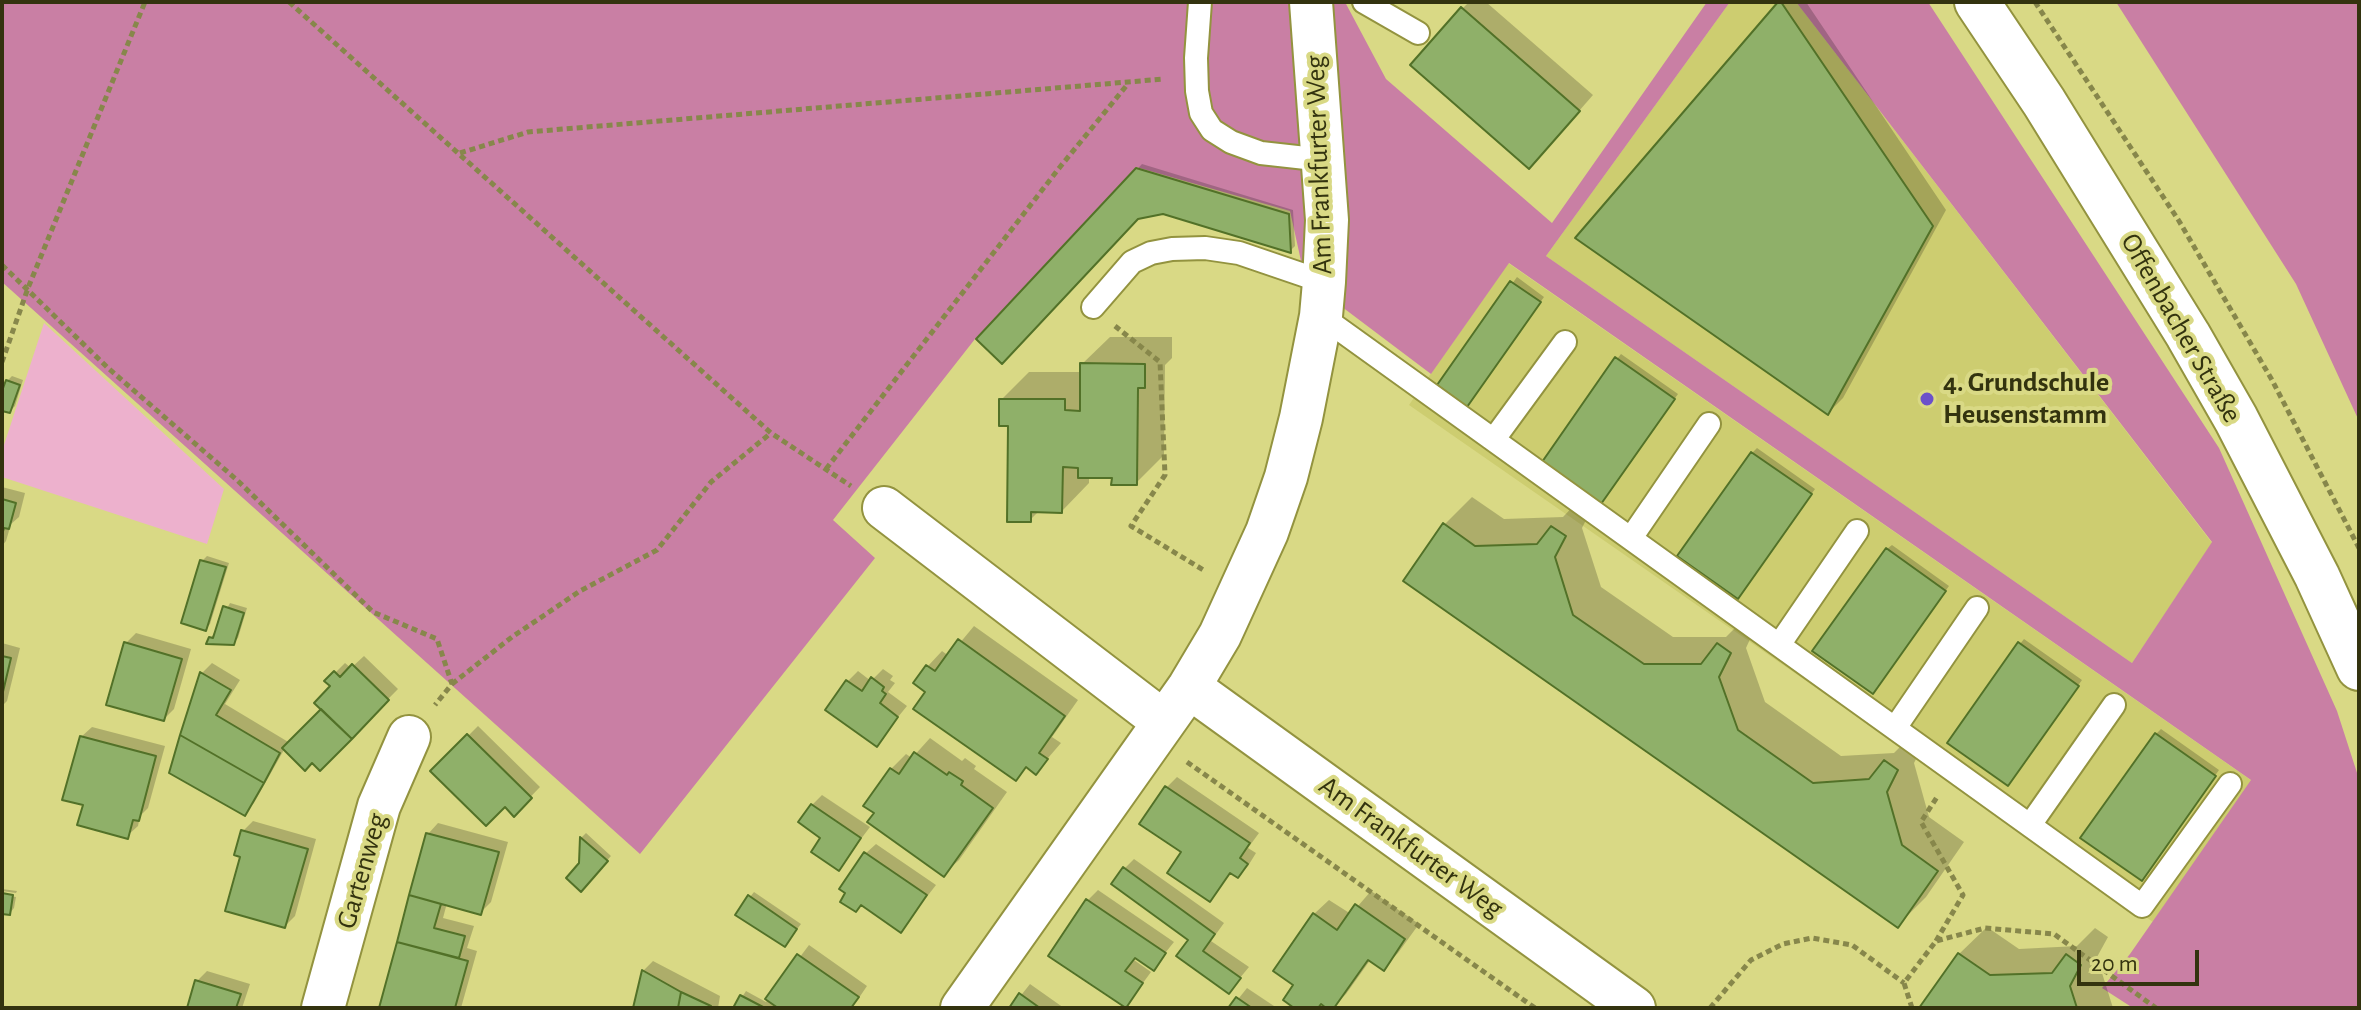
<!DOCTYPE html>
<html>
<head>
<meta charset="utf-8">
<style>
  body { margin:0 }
  #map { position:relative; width:2361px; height:1010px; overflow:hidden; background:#d9d985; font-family:"Alegreya Sans",sans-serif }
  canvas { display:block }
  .frame { position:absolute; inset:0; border:4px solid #33330f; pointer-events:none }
  .scale { position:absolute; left:2077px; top:950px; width:122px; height:36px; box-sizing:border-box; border:4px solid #33330f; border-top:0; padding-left:10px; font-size:24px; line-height:28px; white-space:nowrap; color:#33330f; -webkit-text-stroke:6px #d9d985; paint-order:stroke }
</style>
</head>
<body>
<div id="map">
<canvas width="2361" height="1010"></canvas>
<div class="frame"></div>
<div class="scale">20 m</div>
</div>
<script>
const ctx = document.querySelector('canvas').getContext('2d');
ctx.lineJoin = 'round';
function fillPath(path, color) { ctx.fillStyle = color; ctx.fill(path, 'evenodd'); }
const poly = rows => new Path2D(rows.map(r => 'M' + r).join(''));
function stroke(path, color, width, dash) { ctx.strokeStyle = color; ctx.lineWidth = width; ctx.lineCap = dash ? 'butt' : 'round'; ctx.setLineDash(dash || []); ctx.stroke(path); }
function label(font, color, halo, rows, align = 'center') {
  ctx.font = font + ' "Alegreya Sans",sans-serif'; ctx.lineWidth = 8; ctx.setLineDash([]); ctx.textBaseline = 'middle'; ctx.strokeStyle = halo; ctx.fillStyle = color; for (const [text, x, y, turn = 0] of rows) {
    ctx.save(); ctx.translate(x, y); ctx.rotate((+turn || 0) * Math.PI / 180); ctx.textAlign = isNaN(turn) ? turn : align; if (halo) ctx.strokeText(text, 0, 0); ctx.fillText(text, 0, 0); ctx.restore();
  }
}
const built = poly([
  [1730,2,1796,2,2212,543,2132,663,1546,256],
  [1508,263,2252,781,2153,922,1409,405]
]);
const green = poly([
  [44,323,224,489,207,544,2,477,2,451]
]);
const forest = poly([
  [2,2,1289,2,1290,17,1337,2,1345,2,1386,79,1552,223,1707,2,1730,2,1546,256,2132,663,2212,542,1796,2,1928,2,2219,448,2337,711,2359,779,2359,1008,2133,1008,2102,988,2130,954,2251,780,1509,263,1431,374,1305,279,1290,211,1136,167,975,339,833,520,875,558,640,854,2,282],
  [2116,2,2359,2,2359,421,2296,284]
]);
const shadow = poly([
  [1469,2,1486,2,1593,95,1544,151,1462,9],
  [1781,2,1806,2,1946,210,1843,398,1828,413],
  [1142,164,1293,210,1295,246,1291,250,1163,212,1137,217,979,339],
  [1517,277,1544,297,1472,399,1440,384],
  [1110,337,1172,337,1172,358,1165,365,1164,455,1136,483,1114,476,1089,476,1089,483,1062,511,1040,510,1030,520,1010,424,1001,400,1029,372,1082,372,1082,364],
  [1621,354,1678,394,1606,496,1617,359],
  [12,376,23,380,15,406,10,411,2,408,2,398,7,381],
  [1757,448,1815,489,1742,592,1752,453],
  [2,487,25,493,19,517,11,524,6,541,2,546],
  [1472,497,1504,519,1563,517,1580,499,1592,508,1582,528,1601,587,1673,637,1726,637,1746,617,1757,624,1746,648,1765,702,1841,756,1894,753,1913,734,1925,742,1914,763,1929,817,1964,842,1926,897,1898,925,1444,525],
  [1892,545,1949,586,1877,686,1887,549],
  [207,556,229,563,210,624,206,629,202,561],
  [230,603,247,608,238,638,233,643,211,638],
  [974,626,1078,700,1052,737,1061,743,1036,772,1028,766,1016,779,928,692,928,666,942,651,949,656],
  [136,633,191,649,174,709,164,719,126,643],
  [2024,639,2082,680,2012,779,2020,644],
  [2,643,20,648,7,701,2,706],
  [364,656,398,689,320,768,312,760,285,748,254,803,244,814,172,772,202,673,212,663,240,680,225,704,290,743,324,709,332,686,327,681,345,663,351,668],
  [883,669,893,676,890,680,895,683,888,692,907,706,876,744,848,681,858,671,871,681],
  [478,726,540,787,514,814,505,804,433,771],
  [92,727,165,746,148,808,140,816,138,826,127,836,85,804,81,737],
  [2161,729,2219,770,2146,874,2156,734],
  [930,738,962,761,965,758,976,766,974,769,1007,792,959,860,944,874,866,805,891,769,906,754,912,758],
  [1177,777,1259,833,1248,848,1256,853,1248,866,1238,876,1232,872,1210,899,1184,852,1142,824,1167,787],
  [822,795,870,827,839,868,823,837,812,805],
  [253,821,316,839,295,916,285,926,243,856,242,832],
  [438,823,508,842,491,902,481,912,447,903,443,918,474,926,467,948,477,951,461,1008,381,1008,428,834],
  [586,833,611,856,581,889,582,837],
  [876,844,936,885,901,930,862,903,865,854],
  [1134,859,1224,923,1211,941,1249,967,1229,991,1191,939,1124,869],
  [2,889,17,891,16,893,2,891],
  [1098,890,1174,942,1153,968,1137,956,1134,960,1151,972,1126,1006,1051,955,1088,900],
  [1371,891,1419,924,1398,953,1383,968,1371,959,1346,994,1332,1008,1323,1004,1319,1008,1298,1008,1296,984,1314,914,1329,900,1351,914],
  [754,892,801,924,789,940,750,897],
  [2,895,16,897,14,908,10,913,2,912],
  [1987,927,2019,949,2077,946,2095,928,2108,937,2097,957,2113,1008,1922,1008,1959,954],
  [809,945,867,986,852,1008,735,1008,746,991,766,1002],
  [653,961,720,996,718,1008,635,1008,643,971],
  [207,971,250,984,242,1008,189,1008,197,981],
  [1030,984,1064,1008,1011,1008],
  [1247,988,1277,1008,1231,1008]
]);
const building = poly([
  [1778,2,1781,2,1933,226,1828,415,1575,238,1778,2],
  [1461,7,1580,111,1529,169,1410,65,1461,7],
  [1136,168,1289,214,1291,253,1163,214,1138,219,1002,364,976,339,1136,168],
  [1510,281,1541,302,1467,407,1437,385,1510,281],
  [1615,357,1675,399,1601,504,1542,462,1615,357],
  [1080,363,1145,364,1145,388,1138,388,1137,485,1111,485,1112,478,1078,478,1078,468,1063,467,1062,513,1031,512,1031,522,1007,522,1008,426,999,426,999,399,1065,399,1065,410,1080,411,1080,363],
  [6,380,20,385,10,413,2,411,2,391,6,380],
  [1751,452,1812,494,1738,599,1677,556,1751,452],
  [2,499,16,503,9,529,4,528,2,535,2,499],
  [1443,523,1475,546,1537,544,1551,526,1566,536,1555,557,1573,615,1644,664,1701,664,1717,643,1731,653,1719,677,1738,730,1813,783,1869,779,1884,760,1898,770,1887,792,1902,845,1938,871,1898,928,1403,581,1443,523],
  [1886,548,1946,591,1873,694,1812,651,1886,548],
  [200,560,226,567,206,631,181,623,200,560],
  [223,606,244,613,234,645,206,644,209,637,213,638,223,606],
  [958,639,1065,716,1039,753,1048,759,1036,775,1026,767,1016,781,913,709,925,692,913,683,926,665,935,671,958,639],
  [124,642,182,659,164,721,106,705,124,642],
  [2018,642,2079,686,2008,786,1947,743,2018,642],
  [2,656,11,658,2,696,2,656],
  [352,664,389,700,352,739,314,703,330,686,324,681,334,671,340,677,352,664],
  [200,672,231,690,216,715,280,753,264,783,180,735,200,672],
  [871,677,884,687,882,691,886,694,880,703,898,717,877,747,825,710,846,680,862,691,871,677],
  [321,709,352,739,320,771,312,763,305,771,282,748,321,709],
  [2155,733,2216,776,2142,881,2080,838,2155,733],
  [467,734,532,798,514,817,505,807,486,826,430,771,467,734],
  [180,735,264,783,245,816,169,773,180,735],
  [80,736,156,756,139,821,133,820,128,839,77,825,83,805,62,800,80,736],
  [914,752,947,775,949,772,963,781,961,785,993,808,944,877,867,822,874,813,863,806,890,768,899,774,914,752],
  [1165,786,1250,843,1240,858,1248,864,1238,878,1230,873,1210,902,1167,873,1181,852,1139,824,1165,786],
  [811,804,861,838,839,871,811,852,820,838,798,822,811,804],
  [241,830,308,849,285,928,225,911,240,857,234,855,241,830],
  [426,833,499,852,481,915,409,895,426,833],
  [580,837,608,861,581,892,566,878,579,863,580,837],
  [864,852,927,895,901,933,861,905,856,912,840,902,845,893,839,889,864,852],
  [1123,867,1215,934,1203,951,1241,978,1229,994,1176,956,1188,940,1111,884,1123,867],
  [2,893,13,895,10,915,2,914,2,893],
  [409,895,441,904,434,928,465,936,459,958,397,942,409,895],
  [748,895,797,929,785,947,735,915,748,895],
  [1086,899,1166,953,1154,971,1135,958,1125,971,1143,983,1126,1008,1048,956,1086,899],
  [1355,904,1405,939,1384,971,1368,960,1334,1008,1326,1008,1321,1004,1318,1008,1294,1008,1283,1000,1293,985,1273,971,1313,913,1337,930,1355,904],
  [397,942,468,961,455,1008,379,1008,397,942],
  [1958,953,1990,975,2052,973,2066,954,2081,965,2070,986,2077,1008,1919,1008,1958,953],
  [797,954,859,997,851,1008,778,1008,765,999,797,954],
  [642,970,681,992,678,1008,633,1008,642,970],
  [195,980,241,994,236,1008,187,1008,195,980],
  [681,992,711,1006,710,1008,678,1008,681,992],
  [1019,993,1040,1008,1009,1008,1019,993],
  [740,995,765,1008,733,1008,740,995],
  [1236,997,1252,1008,1228,1008,1236,997]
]);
const path = poly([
  [289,2,771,433,851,486],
  [2035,2,2179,221,2272,380,2359,548],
  [460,153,528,132,1164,79],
  [2,265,108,368,237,480,373,612,437,639,452,684,435,705],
  [1115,326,1160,362,1165,475,1131,526,1205,571],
  [2,362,28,288,145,2],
  [826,469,1060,167,1127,85],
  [452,684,512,637,580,591,657,550,711,482,771,433],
  [1187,762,1535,1008],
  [1936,941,1963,895,1921,822,1937,797],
  [1710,1008,1751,960,1783,944,1812,938,1852,945,1904,983],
  [1912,1008,1904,983,1936,941,1985,928,2054,934,2156,1008]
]);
const lane = poly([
  [1200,2,1196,58,1197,91,1201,113,1212,130,1231,142,1261,153,1324,160],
  [1364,2,1418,33],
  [1093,307,1132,262,1151,253,1172,249,1205,248,1239,253,1324,282],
  [1321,316,2142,906,2230,784],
  [1494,439,1565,342],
  [1631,538,1709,424],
  [1779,645,1857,531],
  [1895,728,1977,608],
  [2030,825,2114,705]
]);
const street = poly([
  [884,508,1164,722],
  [1189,687,1634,1008],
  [323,1008,379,806,409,737],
  [962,1008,1189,687,1220,635,1267,532,1286,477,1301,418,1321,316,1324,282,1327,220,1311,2]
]);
const secondary = poly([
  [1977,2,2044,102,2188,335,2236,419,2317,576,2359,668]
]);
const markers = [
  [1927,399,8,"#6b51ca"]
];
const streetNames = [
  ["Am Frankfurter Weg",1319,165,-92],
  ["Offenbacher Straße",2181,328,60],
  ["Am Frankfurter Weg",1411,847,36],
  ["Gartenweg",362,871,-74]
];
const poiNames = [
  ["4. Grundschule",1943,383],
  ["Heusenstamm",1943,415]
];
fillPath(built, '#cdcd70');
fillPath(green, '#edb1cd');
fillPath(forest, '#c97fa4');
fillPath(shadow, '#0003');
fillPath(building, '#8fb069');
stroke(building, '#527128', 2);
stroke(lane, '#93933f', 26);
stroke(street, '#93933f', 46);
stroke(secondary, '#93933f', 48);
stroke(path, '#87874b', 5, [6, 4]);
stroke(lane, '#fff', 22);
stroke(street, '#fff', 42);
stroke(secondary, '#fff', 44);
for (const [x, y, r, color] of markers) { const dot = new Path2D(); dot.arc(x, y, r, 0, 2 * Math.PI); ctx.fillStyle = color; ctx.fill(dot); stroke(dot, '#d9d985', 3); }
label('28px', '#33330f', '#d9d985', streetNames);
label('bold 28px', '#33330f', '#d9d985', poiNames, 'left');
</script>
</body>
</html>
